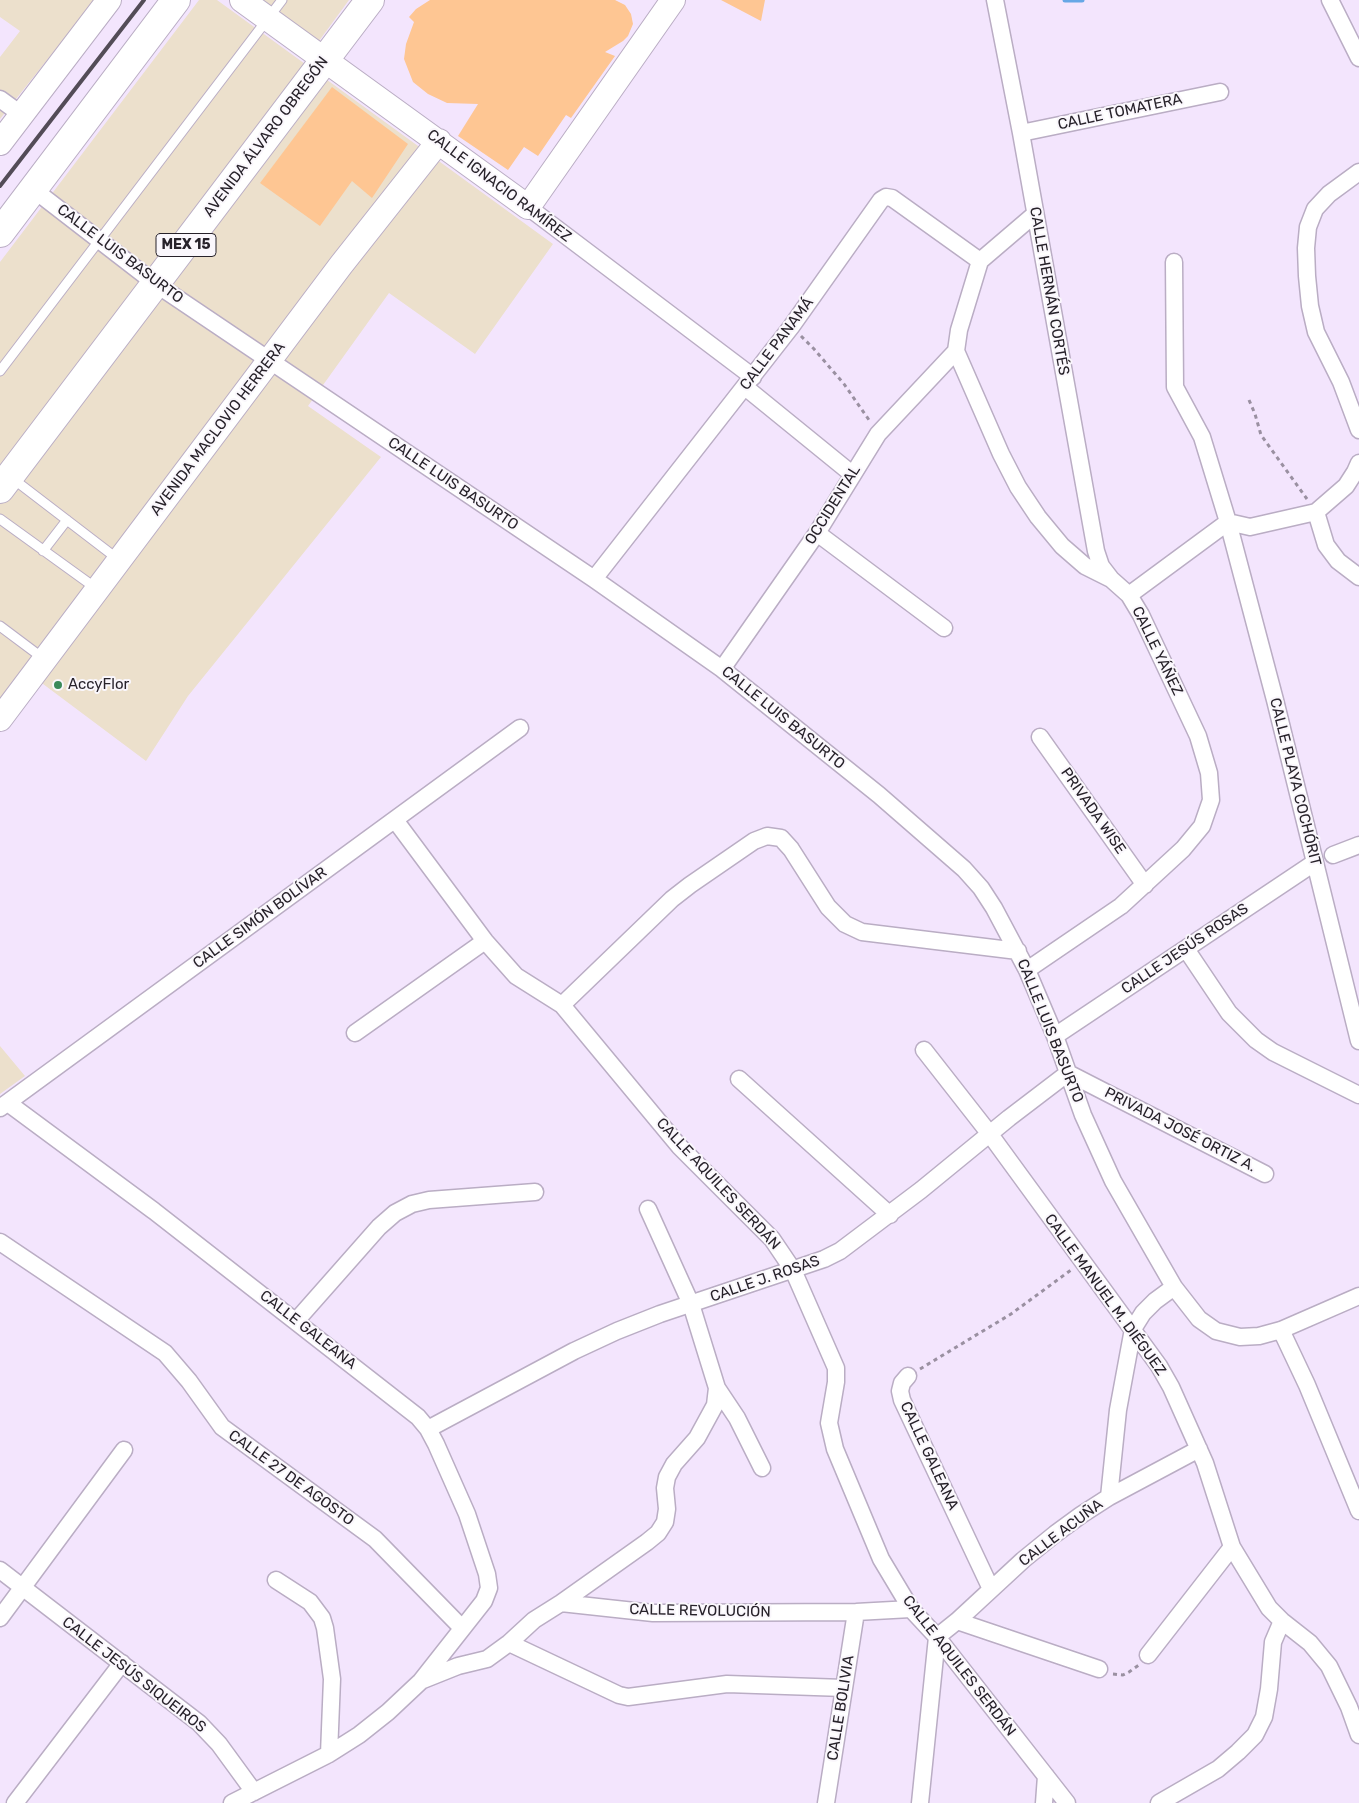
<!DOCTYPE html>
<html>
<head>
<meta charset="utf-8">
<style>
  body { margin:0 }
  canvas { display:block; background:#f3e5fd }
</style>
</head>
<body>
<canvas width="1359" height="1803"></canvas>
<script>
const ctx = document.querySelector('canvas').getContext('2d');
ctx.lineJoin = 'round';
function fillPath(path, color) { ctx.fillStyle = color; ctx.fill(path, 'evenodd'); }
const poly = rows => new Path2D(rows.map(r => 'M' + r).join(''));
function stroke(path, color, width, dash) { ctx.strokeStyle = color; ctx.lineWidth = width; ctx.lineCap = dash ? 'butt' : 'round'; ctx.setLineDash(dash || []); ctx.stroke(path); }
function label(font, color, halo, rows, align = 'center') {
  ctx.font = font + ' Rubik,sans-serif'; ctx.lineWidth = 4; ctx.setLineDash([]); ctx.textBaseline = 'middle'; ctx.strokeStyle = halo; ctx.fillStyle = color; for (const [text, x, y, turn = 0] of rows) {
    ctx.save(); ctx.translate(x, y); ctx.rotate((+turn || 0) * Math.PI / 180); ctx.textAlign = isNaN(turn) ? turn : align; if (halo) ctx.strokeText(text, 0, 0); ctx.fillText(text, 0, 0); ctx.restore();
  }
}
const commercial = poly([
  [0,0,95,0,0,119,0,57,20,31,0,17],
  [199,0,217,0,553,244,475,354,389,293,308,406,381,457,188,696,146,761,23,669,0,699,0,262],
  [260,0,349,0,319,41],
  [0,1046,25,1076,0,1094]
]);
const stream = poly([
  [1065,0,1082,0]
]);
const building = poly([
  [430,0,615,0,625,5,631,14,633,24,628,36,623,41,605,52,615,56,571,118,566,115,538,156,524,147,508,170,458,136,478,104,447,103,428,94,413,82,404,59,406,44,414,22,409,17,416,9],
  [721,0,765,0,761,21],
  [332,87,408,144,372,198,352,181,320,226,260,183]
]);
const path = poly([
  [801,336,814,349,844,384,869,420],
  [1249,400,1255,414,1261,435,1307,499],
  [920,1369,1011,1314,1071,1270],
  [1113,1674,1123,1675,1129,1672,1139,1665]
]);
const lane = poly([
  [0,371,282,0],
  [12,478,119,560],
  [0,519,97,589],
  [43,551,67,520],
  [0,626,44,659]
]);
const street = poly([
  [995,0,1021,133,1096,551,1101,566,1111,579],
  [1330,0,1359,58],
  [0,99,22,115],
  [1021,133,1220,92],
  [1359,172,1329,194,1315,209,1308,227,1306,248,1307,276,1310,306,1316,332,1341,382,1359,430],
  [33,189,156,284,594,579,722,669,879,795,964,869,981,888,994,908,1027,970,1055,1036,1083,1115,1113,1181,1174,1287,1199,1319,1216,1331,1240,1337,1259,1336,1281,1330,1359,1296],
  [528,207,753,377],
  [1174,262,1175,387,1202,437,1228,522,1275,700,1359,1041],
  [745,387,852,474],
  [1316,512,1326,545,1338,561,1359,577],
  [1228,522,1250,527,1316,512,1346,486,1355,472,1359,463],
  [817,533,944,628],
  [594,579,791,327,881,200,886,197,892,198,980,261],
  [1129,595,1228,522],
  [722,669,817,533,878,434,956,351],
  [1040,737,1145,885],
  [395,820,485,941,516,976,562,1005,679,1146,772,1239,793,1270,836,1368,836,1382,829,1423,835,1449,881,1559,911,1609,937,1637,1067,1803],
  [1333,855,1359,845],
  [1186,949,1229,1013,1256,1040,1273,1052,1359,1095],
  [1027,970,1121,906,1183,849,1202,826,1211,800,1209,773,1198,736,1141,615,1129,595,1111,579,1085,566,1062,546,1038,517,1018,487,1001,454,956,351,959,330,980,261,1035,214],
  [562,1005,672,899,690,885,754,841,767,836,781,838,791,849,828,907,845,924,862,932,1018,951],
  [355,1033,485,941],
  [1055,1036,1314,863],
  [924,1050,989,1133,1159,1366,1171,1387,1205,1463,1232,1547,1269,1608,1282,1621,1310,1643,1329,1666,1349,1707,1359,1735],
  [739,1079,890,1215],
  [8,1103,154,1211,418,1417,428,1429,436,1444,467,1514,487,1574,489,1588,484,1601,421,1681,388,1712,359,1735,329,1754,232,1803],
  [0,1108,520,728],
  [0,1242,165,1353,189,1381,222,1427,375,1539,462,1628],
  [296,1321,379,1227,395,1213,412,1204,429,1200,535,1192],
  [1281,1330,1307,1385,1359,1511],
  [908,1376,902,1383,900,1391,902,1400,991,1589],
  [717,1388,737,1418,762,1468],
  [428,1429,574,1351,617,1331,660,1314,824,1259,840,1251,921,1190,1009,1118,1068,1073,1265,1174],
  [1109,1497,1118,1410,1133,1329,1143,1313,1155,1301,1174,1287],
  [0,1570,199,1723,219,1744,254,1792],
  [276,1580,310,1602,322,1618,325,1628,332,1679,329,1754],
  [561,1603,653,1613,856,1612,911,1609],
  [0,1618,124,1450],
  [957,1621,1099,1669],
  [509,1643,619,1695,628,1697,727,1684,844,1688],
  [1148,1655,1232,1547],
  [423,1680,458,1666,487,1659,509,1643,534,1620,561,1603,647,1542,658,1533,665,1522,667,1509,665,1488,667,1477,674,1464,697,1438,715,1405,717,1388,691,1304,648,1209],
  [15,1803,122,1663],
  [826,1803,856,1612],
  [920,1803,937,1637,957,1621,1023,1560,1055,1534,1081,1515,1109,1497,1199,1449],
  [1044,1803,1046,1776],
  [1159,1803,1218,1769,1238,1752,1255,1735,1264,1717,1269,1689,1273,1642,1282,1621]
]);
const secondary = poly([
  [242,0,528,207,673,0],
  [0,143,109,0],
  [0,719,341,265,439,141]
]);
const highway = poly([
  [0,233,176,0],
  [0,489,370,0]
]);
const rail = poly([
  [0,186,144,0]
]);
const markers = [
  [58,685,5,"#3b8a5a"]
];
const shields = [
  [186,245,60]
];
const shieldNames = [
  ["MEX 15",186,245]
];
const streetNames = [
  ["CALLE TOMATERA",1120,112,-12],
  ["AVENIDA ÁLVARO OBREGÓN",266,137,-53],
  ["CALLE IGNACIO RAMÍREZ",499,186,37],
  ["CALLE LUIS BASURTO",120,254,37],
  ["CALLE HERNÁN CORTÉS",1049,291,80],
  ["CALLE PANAMÁ",777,344,-53],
  ["AVENIDA MACLOVIO HERRERA",218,429,-53],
  ["CALLE LUIS BASURTO",453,484,34],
  ["OCCIDENTAL",833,505,-58],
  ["CALLE YÁÑEZ",1157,651,64],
  ["CALLE LUIS BASURTO",783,718,39],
  ["CALLE PLAYA COCHÓRIT",1295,782,76],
  ["PRIVADA WISE",1093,811,55],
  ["CALLE SIMÓN BOLÍVAR",260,918,-36],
  ["CALLE JESÚS ROSAS",1185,949,-34],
  ["CALLE LUIS BASURTO",1050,1031,68],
  ["PRIVADA JOSÉ ORTIZ A.",1180,1130,27],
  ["CALLE AQUILES SERDÁN",718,1184,47],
  ["CALLE J. ROSAS",765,1279,-19],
  ["CALLE MANUEL M. DIÉGUEZ",1105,1295,54],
  ["CALLE GALEANA",308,1330,38],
  ["CALLE GALEANA",929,1456,65],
  ["CALLE 27 DE AGOSTO",291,1478,36],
  ["CALLE ACUÑA",1061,1533,-37],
  ["CALLE REVOLUCIÓN",700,1611,1],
  ["CALLE AQUILES SERDÁN",959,1666,52],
  ["CALLE JESÚS SIQUEIROS",134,1675,38],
  ["CALLE BOLIVIA",841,1708,-81]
];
const poiNames = [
  ["AccyFlor",68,685]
];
fillPath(commercial, '#ece0cc');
stroke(stream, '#66a7e6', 5);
fillPath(building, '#fec693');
stroke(lane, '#baadc4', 11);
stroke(street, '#baadc4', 19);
stroke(secondary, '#baadc4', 26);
stroke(highway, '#baadc4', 30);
stroke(path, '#9a90a1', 3, [4, 4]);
stroke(lane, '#fff', 9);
stroke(street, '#fff', 16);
stroke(secondary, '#fff', 24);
stroke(highway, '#fff', 28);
stroke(rail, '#534c57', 4);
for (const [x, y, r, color] of markers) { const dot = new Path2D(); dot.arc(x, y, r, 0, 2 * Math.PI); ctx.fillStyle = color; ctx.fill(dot); stroke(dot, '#faf7fc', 2); }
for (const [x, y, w] of shields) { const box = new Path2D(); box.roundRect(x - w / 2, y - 11.5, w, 23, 4); ctx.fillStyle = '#faf7fc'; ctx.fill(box); stroke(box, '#27222a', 1); }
label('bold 14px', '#27222a', null, shieldNames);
label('15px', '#27222a', '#faf7fc', streetNames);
label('15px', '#27222a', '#faf7fc', poiNames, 'left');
</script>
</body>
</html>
